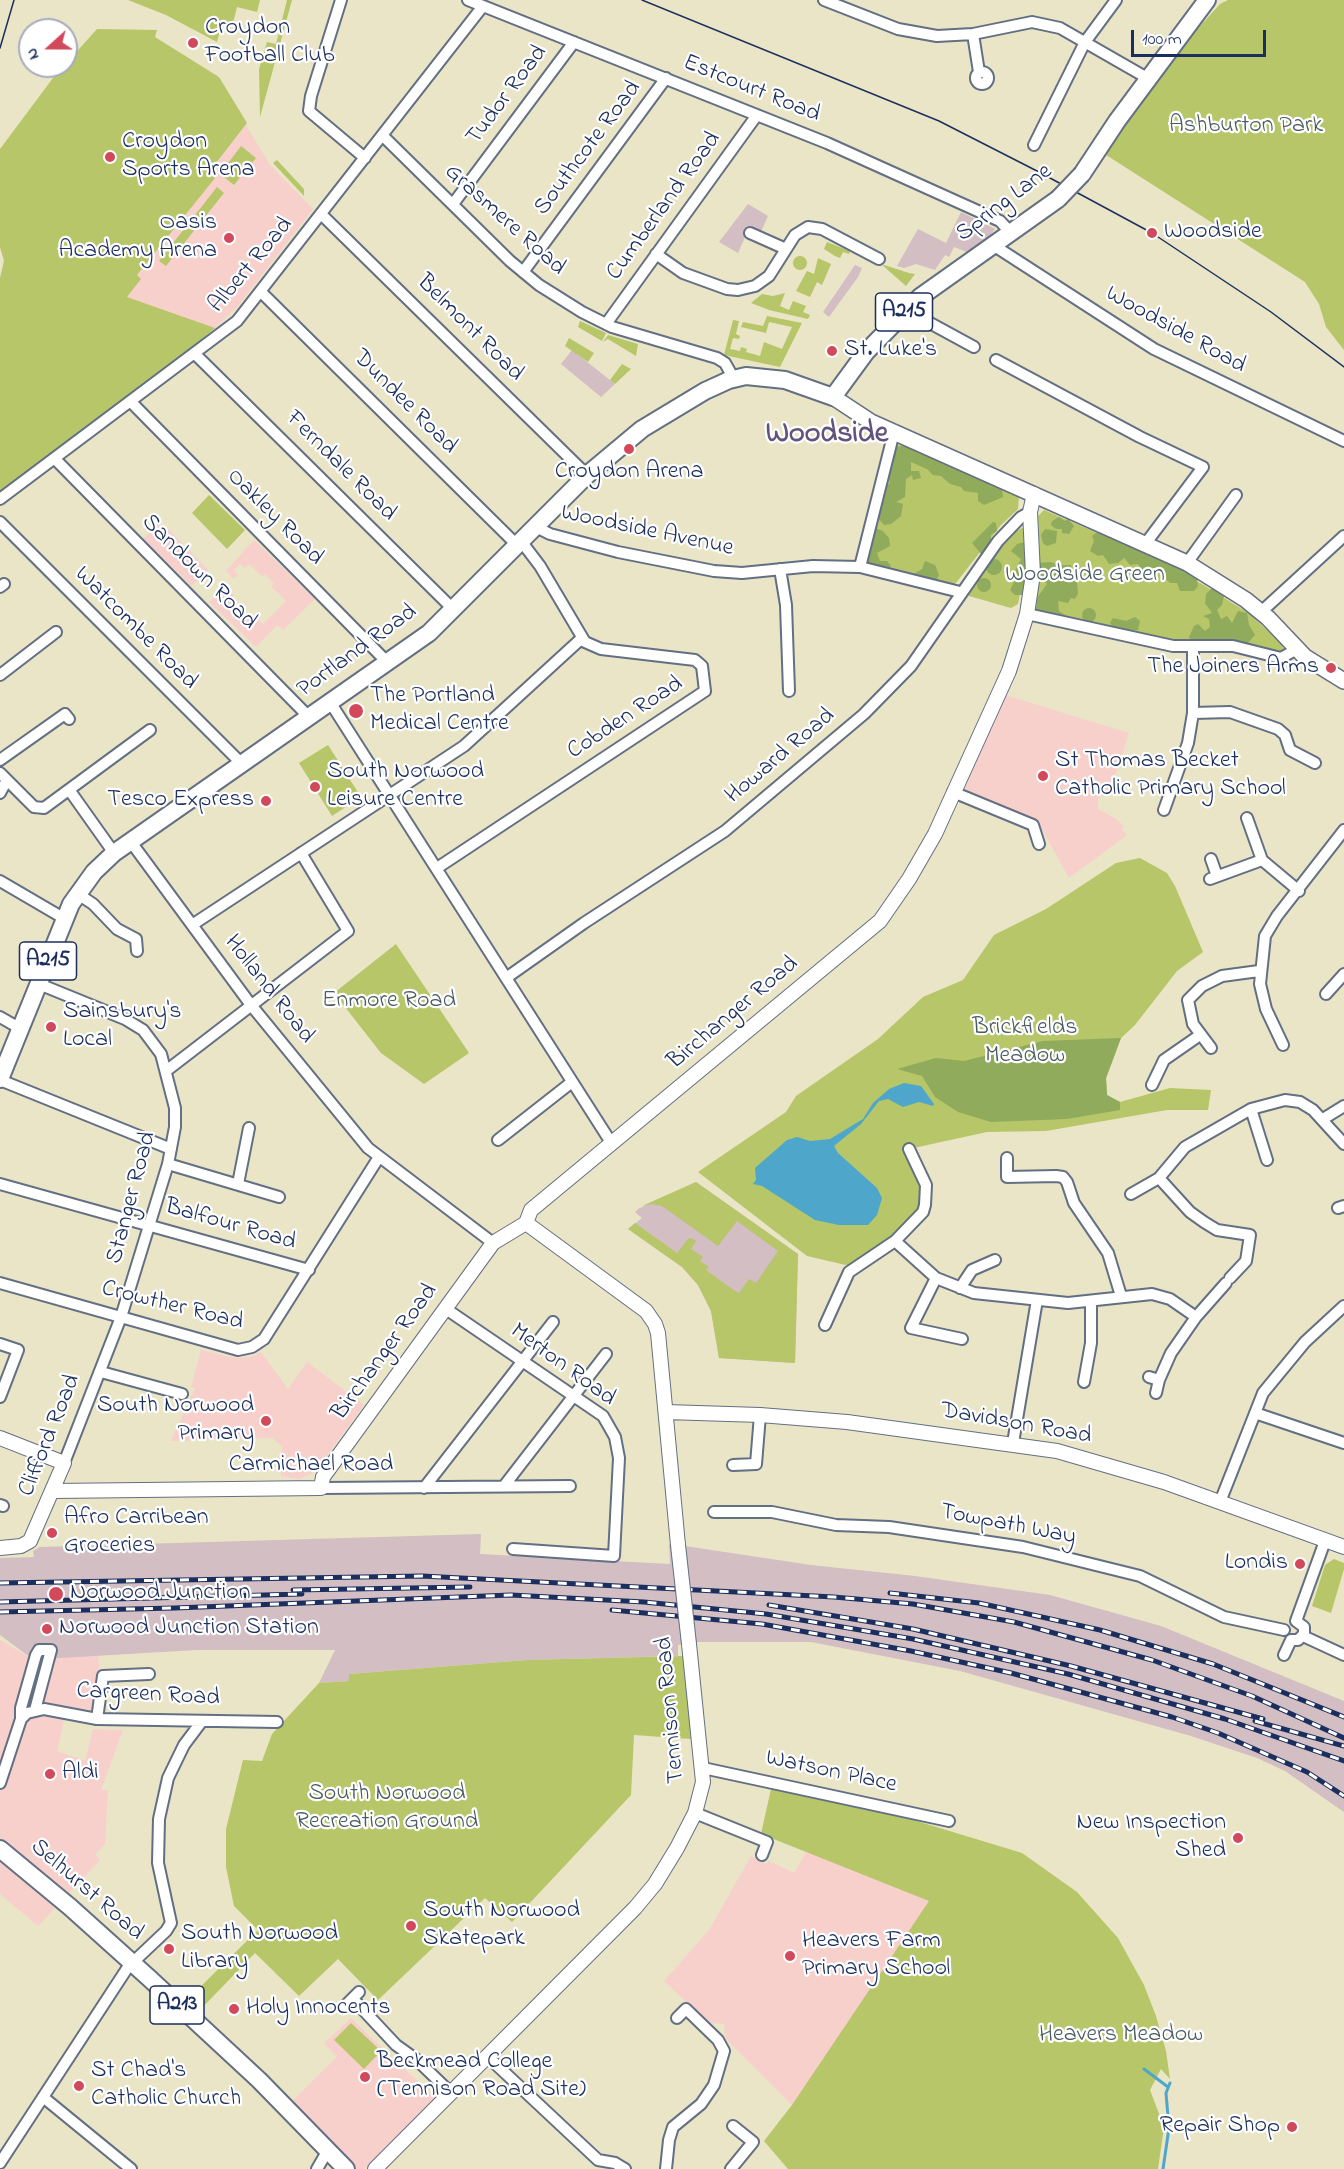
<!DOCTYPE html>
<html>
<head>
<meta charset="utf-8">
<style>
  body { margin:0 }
  #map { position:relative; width:1344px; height:2169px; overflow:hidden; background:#eae5c6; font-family:"Indie Flower",sans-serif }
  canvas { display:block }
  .north { position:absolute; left:18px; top:18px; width:60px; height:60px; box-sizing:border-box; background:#fff; border:2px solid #a4acbf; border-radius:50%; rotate:249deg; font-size:16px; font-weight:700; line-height:24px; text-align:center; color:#1b2f5e }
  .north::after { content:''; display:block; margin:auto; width:21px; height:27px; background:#d1495b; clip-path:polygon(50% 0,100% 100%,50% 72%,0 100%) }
  .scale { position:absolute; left:1131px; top:30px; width:135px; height:27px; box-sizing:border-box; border:3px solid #1b2f5e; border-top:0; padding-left:8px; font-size:18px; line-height:21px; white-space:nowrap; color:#1b2f5e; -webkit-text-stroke:4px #fff; paint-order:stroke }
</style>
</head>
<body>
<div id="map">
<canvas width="1344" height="2169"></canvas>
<div class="north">N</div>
<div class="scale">100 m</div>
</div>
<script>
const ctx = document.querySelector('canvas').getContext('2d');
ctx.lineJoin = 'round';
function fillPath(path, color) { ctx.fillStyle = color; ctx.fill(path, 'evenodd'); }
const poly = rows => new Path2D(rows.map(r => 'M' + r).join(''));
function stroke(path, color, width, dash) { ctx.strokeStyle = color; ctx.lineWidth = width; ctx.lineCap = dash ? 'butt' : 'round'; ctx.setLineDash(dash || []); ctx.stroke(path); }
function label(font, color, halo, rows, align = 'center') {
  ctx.font = font + ' "Indie Flower",sans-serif'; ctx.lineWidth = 4.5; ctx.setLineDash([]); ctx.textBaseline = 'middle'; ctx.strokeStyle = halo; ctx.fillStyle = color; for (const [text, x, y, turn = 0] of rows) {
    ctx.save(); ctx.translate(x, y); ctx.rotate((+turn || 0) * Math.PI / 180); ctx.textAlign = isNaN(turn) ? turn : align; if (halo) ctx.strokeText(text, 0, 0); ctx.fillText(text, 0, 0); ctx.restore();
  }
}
const built = poly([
  [246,125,270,165,313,209,238,306,215,328,127,297,141,279,137,275,215,177,208,172],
  [157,525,162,529,165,526,208,570,192,586,143,539],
  [254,540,315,599,283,630,277,625,256,647,209,602,225,587,234,595,231,598,251,619,254,616,263,624,286,601,271,586,274,583,265,574,263,577,249,564,245,568,240,564,234,570,238,575,234,579,226,571],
  [1005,695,1129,733,1110,791,1098,799,1098,809,1116,819,1124,826,1122,829,1127,835,1069,878,1042,829,966,795,964,791],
  [201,1350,235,1358,251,1357,261,1352,288,1389,307,1362,364,1405,315,1472,299,1479,281,1476,282,1446,272,1438,171,1441,195,1388,191,1387],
  [0,1640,31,1658,98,1655,100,1676,94,1712,67,1708,57,1751,85,1761,93,1729,123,1730,101,1790,108,1790,105,1844,95,1854,100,1860,38,1926,0,1894],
  [807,1851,930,1901,792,2105,726,2039,724,2024,708,2023,664,1981,709,1930,751,1856,766,1864,769,1861,794,1873],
  [351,2018,435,2098,364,2169,357,2169,292,2101,337,2057,324,2043]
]);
const industrial = poly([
  [748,204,768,216,760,234,750,233,745,237,738,253,719,242],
  [961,212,995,229,990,236,967,252,954,247,949,257,945,255,935,270,916,264,904,268,897,266,918,229,946,243],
  [855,265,862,268,858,277,829,317,823,312],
  [572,350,615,384,601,397,561,364],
  [696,1182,798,1254,795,1363,719,1358,711,1311,698,1285,682,1267,628,1229,642,1218,635,1212,638,1209],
  [481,1534,480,1554,670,1564,669,1544,678,1545,811,1565,915,1576,1050,1595,1161,1626,1344,1701,1344,1812,1285,1771,1257,1758,1191,1736,960,1671,811,1642,696,1642,678,1645,678,1656,527,1660,349,1674,349,1681,319,1683,335,1650,196,1650,43,1659,31,1658,0,1635,0,1558,34,1557,33,1551,40,1547]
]);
const green = poly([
  [128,0,260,0,257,12,237,7,233,23,222,23,217,42,166,15],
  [287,0,292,0,260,117,259,69,267,42,276,44],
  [1228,0,1344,0,1344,350,1326,327,1319,304,1305,282,1103,153,1192,35,1220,4],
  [97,29,157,30,155,37,219,77,247,123,209,172,215,178,137,275,141,279,127,297,215,328,187,352,0,491,0,278,4,261,0,247,0,149,53,78],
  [241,146,256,158,234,185,220,174],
  [277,160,304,189,304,196,273,163],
  [217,187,224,193,166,266,159,261],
  [827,242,850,251,849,254,843,252,840,258,835,256,824,249],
  '793 263a7 7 0 1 1 14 0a7 7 0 1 1-14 0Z',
  [818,258,831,264,822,285,817,282,810,297,796,291,807,271,814,274],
  [881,264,909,273,915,274,906,286],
  [785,293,780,306,789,310,793,301,806,306,803,312,810,315,808,319,769,310,751,303,762,294,773,296],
  [767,316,802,323,780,367,724,355,733,320,739,321,736,334,740,336,739,339,733,338,730,349,740,351,741,347,747,349,746,352,760,356,764,342,782,349,792,327,769,322,766,333,741,327,743,322,763,326],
  [580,321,606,333,602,341,578,327],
  [608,335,638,344,636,356,608,339,603,342],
  [569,338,594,353,588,362,565,346],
  [622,364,631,369,615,384,610,380],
  [895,443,1019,497,1018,509,1001,525,956,583,951,585,872,567,869,560],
  [209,495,245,530,227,549,192,513],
  [1044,510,1093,531,1202,584,1250,614,1282,645,1284,650,1278,653,1175,642,1036,610,1040,559,1038,516],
  [1022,528,1025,529,1025,570,1018,604,1011,608,969,596,967,593,982,571,1013,533],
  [328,745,361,797,332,816,299,763],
  [1140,858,1167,873,1175,886,1203,952,1177,971,1135,1025,1121,1038,1106,1078,1107,1095,1120,1102,1170,1088,1211,1090,1208,1110,1167,1110,1046,1131,987,1132,909,1149,924,1186,927,1214,850,1266,807,1256,698,1172,786,1112,796,1096,878,1039,923,997,963,980,994,935,1046,909,1116,863],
  [396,944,469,1053,424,1084,381,1053,334,993],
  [696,1182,798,1254,795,1363,719,1358,711,1311,698,1285,682,1267,628,1229,635,1223,677,1253,689,1238,693,1239,696,1241,691,1249,703,1257,700,1261,709,1267,706,1270,735,1291,739,1293,749,1279,756,1283,778,1251,737,1221,718,1246,662,1206,651,1204,642,1206],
  [1334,1559,1344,1563,1344,1569,1331,1613,1312,1606,1325,1565],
  [684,1656,691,1739,634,1735,631,1795,512,1922,485,1898,378,2000,338,1959,299,1996,255,1953,198,2012,187,2000,258,1930,234,1906,226,1867,226,1829,243,1760,262,1761,272,1734,319,1683,349,1681,349,1674,527,1660],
  [771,1789,910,1819,1022,1853,1077,1892,1118,1938,1144,1985,1156,2016,1166,2051,1170,2079,1161,2069,1150,2090,1164,2127,1158,2169,788,2169,764,2141,792,2105,929,1901,761,1834],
  [351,2023,381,2051,364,2069,334,2040]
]);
const forest = poly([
  [904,445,997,487,1002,490,1003,497,984,505,978,501,978,493,964,491,961,487,950,484,941,476,933,475,927,469,911,462,911,471,919,471,921,478,913,480,912,475,906,479,905,497,896,502,903,504,901,516,891,524,884,525,877,517,880,505,885,499,883,494,884,488,890,483,887,474,893,465,889,462,894,448],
  [1059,517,1065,521,1068,519,1074,526,1069,534,1062,533,1062,529,1056,529,1051,525,1052,521],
  [993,522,996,523,997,531,991,535,991,542,981,554,972,543],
  [875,528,883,531,889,538,890,546,877,553,880,561,887,561,891,566,887,572,878,570,876,565,869,567,866,562],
  [1045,529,1057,531,1056,543,1047,546,1043,543,1041,535],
  [1099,531,1192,573,1197,577,1198,586,1194,591,1180,591,1177,583,1170,583,1159,572,1142,570,1138,564,1130,565,1124,558,1118,563,1109,564,1103,555,1098,556,1090,551,1094,541,1092,536],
  [1025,542,1026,586,1022,595,1015,595,1010,590,1017,576,1015,571,1021,559,1011,551,1017,544],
  '986 567a8 8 0 1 1 16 0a8 8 0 1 1-16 0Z',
  [925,561,935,565,939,575,936,581,914,578,914,574,922,569],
  [1050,562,1060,565,1071,565,1072,575,1077,582,1078,593,1075,599,1071,598,1068,603,1058,601,1059,611,1065,615,1064,619,1038,613,1036,609,1037,598,1047,584,1043,580,1037,580,1039,563],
  '977 585a7 7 0 1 1 14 0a7 7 0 1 1-14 0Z',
  [1212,588,1224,596,1222,605,1217,610,1221,619,1227,616,1232,623,1238,611,1247,613,1249,625,1255,635,1246,645,1191,642,1189,637,1194,626,1198,624,1205,631,1210,627,1209,619,1203,616,1212,613,1205,603,1206,594],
  '1082 615a7 7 0 1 1 14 0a7 7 0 1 1-14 0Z',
  [1135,617,1140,621,1138,630,1125,632,1114,628,1110,623,1113,618,1126,621],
  [1121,1038,1106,1078,1107,1095,1120,1102,1120,1110,1067,1119,991,1122,958,1112,935,1097,922,1076,897,1069,936,1058,964,1061,1043,1041]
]);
const water = poly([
  [904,1083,921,1086,934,1104,933,1106,919,1102,903,1107,888,1099,879,1101,861,1124,834,1146,838,1153,877,1188,882,1198,877,1215,868,1225,839,1225,815,1220,762,1186,753,1184,756,1180,755,1168,787,1140,797,1137,810,1141,830,1139,863,1119,873,1103,889,1089]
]);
const stream = poly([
  [1144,2069,1168,2087],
  [1163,2169,1169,2128,1166,2093,1170,2083]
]);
const minor = poly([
  [341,0,311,96,309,111,365,158],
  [468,0,827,143,1000,221,1011,233],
  [824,0,898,29,937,36,973,34,1032,22,1060,28,1149,79],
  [973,34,979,72],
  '976 78a6 6 0 1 1 12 0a6 6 0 1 1-12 0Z',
  [383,136,510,261,539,285,582,312,612,327,717,358,725,363,734,379],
  [1034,145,1085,42,1116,0],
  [453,204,574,42],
  [321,214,587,475],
  [750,233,786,249],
  [993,245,1154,349,1344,441],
  [656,254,683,273,727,289,738,290,755,286,769,276,795,235,808,227,822,229,879,259],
  [523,272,666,78],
  [261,292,517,545],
  [906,310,974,347],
  [606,324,757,115],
  [195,354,454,610],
  [996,360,1140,437,1203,467,1146,543],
  [132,403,388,663],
  [56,460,309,717],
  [0,499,237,321,483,6],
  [0,522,242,764],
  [536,527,550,534,618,552,714,571,742,573,813,566,860,567,960,592],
  [1187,563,1236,495],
  [860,567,894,432],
  [780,569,786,605,789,691],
  [0,587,4,584],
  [1261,612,1344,536],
  [1027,614,1173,646,1233,646,1281,658,1297,649],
  [0,675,56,632],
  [330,702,612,1144],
  [1193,713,1230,712,1278,729,1285,735,1290,750,1315,763],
  [0,760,65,714,69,719],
  [0,773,34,807,44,808,150,730],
  [70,791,114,853],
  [953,792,1033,825,1039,844],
  [0,793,7,780],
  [1164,810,1188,743,1193,713,1193,647],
  [1247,818,1262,860,1299,891],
  [131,842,251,1005,368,1148,493,1243],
  [1211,859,1217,876],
  [437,868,705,691,702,666,695,660,601,649,585,642,540,566,521,541],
  [1210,879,1262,860],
  [0,881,65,919],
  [78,894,93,904,117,929,136,939,137,951],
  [192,925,464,746,582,638],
  [506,978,584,923,725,831,864,714,911,666,998,541,1021,517,1030,512],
  [39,984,125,1019,143,1030,161,1054,175,1108,175,1127,168,1164,121,1317,64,1463],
  [1326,994,1344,974],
  [0,1017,21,1029],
  [1283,1045,1266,1009,1260,984,1265,936,1277,916,1344,830],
  [1211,1048,1193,1024,1188,1000,1202,986,1222,976,1259,971],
  [166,1071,348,931,301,853],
  [0,1080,171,1149],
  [1152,1085,1164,1060,1200,1035],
  [1251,1109,1267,1160],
  [1323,1119,1344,1106],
  [498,1140,572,1082],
  [909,1149,926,1185,925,1205,923,1212,895,1241,936,1278,974,1293,1068,1303,1152,1294,1170,1299,1196,1317,1171,1353,1159,1380,1149,1377],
  [1007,1158,1007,1177,1056,1176,1063,1177,1067,1182,1074,1203,1108,1253,1121,1296],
  [168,1164,279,1197],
  [0,1184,309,1270],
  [238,1184,249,1128],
  [1131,1194,1159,1178],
  [1338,1208,1344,1206],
  [936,1278,911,1328,962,1339],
  [1230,1278,1246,1261,1250,1235,1217,1230,1204,1222,1190,1212,1159,1178,1185,1147,1251,1109,1285,1100,1300,1102,1313,1110,1344,1144],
  [0,1283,238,1350,252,1347,264,1339,379,1157],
  [960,1288,972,1270,995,1260],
  [446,1309,603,1416,615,1437,619,1458,614,1556,513,1549],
  [1196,1317,1226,1283],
  [825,1325,849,1272,895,1241],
  [0,1344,18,1350,0,1397],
  [101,1372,182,1394],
  [1084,1382,1091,1343,1091,1302],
  [1156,1393,1159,1380],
  [1255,1413,1344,1443],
  [1013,1443,1037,1300],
  [733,1465,756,1464,760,1415],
  [504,1486,606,1354],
  [321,1488,570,1486],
  [424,1488,553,1322],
  [1220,1502,1263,1393,1305,1342,1344,1306],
  [0,1505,3,1506],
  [714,1512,772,1512,836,1525,889,1527,1023,1547,1140,1576,1224,1617,1284,1630],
  [1296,1621,1325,1541],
  [1303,1636,1344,1655],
  [1291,1640,1298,1640,1304,1634,1304,1627,1296,1621],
  [1284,1655,1291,1640],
  [21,1719,27,1713,44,1709,97,1719,277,1722],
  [97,1719,103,1676,149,1674],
  [703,1768,949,1821],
  [0,1783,21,1719,21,1708,36,1655,39,1650,51,1650,35,1710],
  [695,1813,767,1842,762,1855],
  [353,1999,396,2045,417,2060,451,2093],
  [345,2006,359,1992],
  [487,2056,598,2160,615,2163,625,2169],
  [43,2097,131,2169],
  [0,2163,128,1967,166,1931,171,1923,158,1863,159,1819,168,1778,184,1745,202,1721],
  [317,2169,328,2150],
  [666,2169,669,2140,673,2127,701,2104,714,2085,724,2051,718,2040,686,2009,677,2018],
  [731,2169,753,2142,733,2126]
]);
const tertiary = poly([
  [526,1223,646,1311,655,1324,658,1333,678,1545],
  [666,1412,760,1415,847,1422,1057,1451,1164,1482,1344,1547],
  [0,1438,64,1463,30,1541,21,1546,0,1548],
  [53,1491,321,1488,323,1477,493,1243,526,1223,531,1210,880,921,909,879,935,834,1009,671,1027,614,1033,574,1030,512,1034,494],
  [375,2169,635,1908,655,1884,677,1848,695,1813,703,1782,689,1644]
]);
const secondary = poly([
  [833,397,871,422,1187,563,1246,600,1268,618,1305,657,1344,681]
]);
const primary = poly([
  [1082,174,1117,121,1207,0],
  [0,1079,71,904,94,872,114,853,429,633,587,475,642,429,705,391,729,380,746,376,785,380,833,397,866,352,920,297,1058,199],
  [0,1849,70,1907,149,1978,259,2080,346,2169]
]);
const tram = poly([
  [642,0,939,121,1037,171,1152,233,1271,312,1344,367],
  [0,48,14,0]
]);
const rail = poly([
  [0,1583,422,1576,834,1597,913,1604,1014,1622,1152,1660,1252,1696,1344,1738],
  [293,1590,470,1587],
  [890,1593,979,1603,1100,1630,1213,1664,1344,1717],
  [0,1602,302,1594],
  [769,1605,913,1629,1071,1666,1263,1719],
  [612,1610,762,1624,911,1651,1011,1673,1172,1717,1218,1733,1307,1772,1344,1796],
  [0,1612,175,1608,511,1595,644,1602,766,1614,913,1639,1068,1674,1225,1719,1344,1761],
  [1255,1721,1344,1746]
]);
const tertiaryBridge = poly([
  [678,1545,689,1644]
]);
const primaryBridge = poly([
  [1058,199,1082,174]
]);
const markers = [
  [193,43,6,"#d1495b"],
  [110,157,6,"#d1495b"],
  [1152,233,6,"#d1495b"],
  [229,238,6,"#d1495b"],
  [832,351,6,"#d1495b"],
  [629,449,6,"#d1495b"],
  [1331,668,6,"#d1495b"],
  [356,711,8,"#d1495b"],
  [1043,776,6,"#d1495b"],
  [315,787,6,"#d1495b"],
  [266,801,6,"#d1495b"],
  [51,1027,6,"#d1495b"],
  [266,1421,6,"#d1495b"],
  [52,1533,6,"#d1495b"],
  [1300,1564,6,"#d1495b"],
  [56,1594,8,"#d1495b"],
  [47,1629,6,"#d1495b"],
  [50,1774,6,"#d1495b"],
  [1238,1838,6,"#d1495b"],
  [411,1926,6,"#d1495b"],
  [169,1949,6,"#d1495b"],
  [790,1956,6,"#d1495b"],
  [234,2009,6,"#d1495b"],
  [365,2077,6,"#d1495b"],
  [79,2086,6,"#d1495b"],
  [1292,2127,6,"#d1495b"]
];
const shields = [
  [904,312,57],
  [48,961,57],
  [177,2005,54]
];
const shieldNames = [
  ["A215",904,312],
  ["A215",48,961],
  ["A213",177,2005]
];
const poiNames = [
  ["Croydon",205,29],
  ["Football Club",205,57],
  ["Croydon",122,143],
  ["Sports Arena",122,171],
  ["Oasis",217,224,"right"],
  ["Academy Arena",217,252,"right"],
  ["Woodside",1164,233],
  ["St. Luke's",844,351],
  ["Croydon Arena",629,473,"center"],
  ["The Joiners Arms",1319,668,"right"],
  ["The Portland",370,697],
  ["Medical Centre",370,725],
  ["St Thomas Becket",1055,762],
  ["Catholic Primary School",1055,790],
  ["South Norwood",327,773],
  ["Leisure Centre",327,801],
  ["Tesco Express",254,801,"right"],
  ["Sainsbury's",63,1013],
  ["Local",63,1041],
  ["South Norwood",254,1407,"right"],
  ["Primary",254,1435,"right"],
  ["Afro Carribean",64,1519],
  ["Groceries",64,1547],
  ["Londis",1288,1564,"right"],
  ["Norwood Junction",70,1594],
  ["Norwood Junction Station",59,1629],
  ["Aldi",62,1774],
  ["New Inspection",1226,1824,"right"],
  ["Shed",1226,1852,"right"],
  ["South Norwood",423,1912],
  ["Skatepark",423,1940],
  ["South Norwood",181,1935],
  ["Library",181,1963],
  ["Heavers Farm",802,1942],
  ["Primary School",802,1970],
  ["Holy Innocents",246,2009],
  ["Beckmead College",377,2063],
  ["(Tennison Road Site)",377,2091],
  ["St Chad's",91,2072],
  ["Catholic Church",91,2100],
  ["Repair Shop",1280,2127,"right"]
];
const streetNames = [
  ["Estcourt Road",751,90,22],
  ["Tudor Road",508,96,-53],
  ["Southcote Road",589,149,-53],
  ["Spring Lane",1005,204,-37],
  ["Cumberland Road",665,207,-54],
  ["Grasmere Road",504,221,42],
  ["Albert Road",252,266,-50],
  ["Belmont Road",469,329,45],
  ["Woodside Road",1175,331,29],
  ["Dundee Road",404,403,45],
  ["Ferndale Road",340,467,45],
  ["Oakley Road",274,518,45],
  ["Woodside Avenue",647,532,12],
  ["Sandown Road",198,573,45],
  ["Watcombe Road",135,629,45],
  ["Portland Road",358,652,-36],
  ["Cobden Road",626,719,-33],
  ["Howard Road",781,757,-40],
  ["Holland Road",268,990,52],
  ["Birchanger Road",734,1014,-40],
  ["Stanger Road",133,1198,-75],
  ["Balfour Road",230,1226,16],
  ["Crowther Road",172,1307,14],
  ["Birchanger Road",386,1353,-54],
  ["Merton Road",562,1366,36],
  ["Davidson Road",1016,1425,10],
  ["Clifford Road",51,1436,-68],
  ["Carmichael Road",311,1466],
  ["Towpath Way",1008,1526,11],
  ["Cargreen Road",148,1696,3],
  ["Tennison Road",672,1710,-95],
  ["Watson Place",831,1773,12],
  ["Selhurst Road",86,1891,41]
];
const parkNames = [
  ["Ashburton Park",1246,127],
  ["Woodside Green",1085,576],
  ["Enmore Road",389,1002],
  ["Brickfields",1025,1029],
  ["Meadow",1025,1057],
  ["South Norwood",387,1795],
  ["Recreation Ground",387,1823],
  ["Heavers Meadow",1121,2036]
];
const districtNames = [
  ["Woodside",827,436]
];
fillPath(built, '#f7d0cc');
fillPath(industrial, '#d2bec3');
fillPath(green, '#b6c668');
fillPath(forest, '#90ab5c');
fillPath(water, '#4ea7cb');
stroke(stream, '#4ea7cb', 3);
stroke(minor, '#636f82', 14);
stroke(tertiary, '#636f82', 16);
stroke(secondary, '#636f82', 18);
stroke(primary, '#636f82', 20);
stroke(minor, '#fff', 10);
stroke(tertiary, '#fff', 14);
stroke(secondary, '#fff', 15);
stroke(primary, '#fff', 16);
stroke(tram, '#1b2f5e', 1.5);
stroke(rail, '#1b2f5e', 5);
stroke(rail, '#fff', 3, [9]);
stroke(tertiaryBridge, '#636f82', 16, []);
stroke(primaryBridge, '#636f82', 20, []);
stroke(tertiaryBridge, '#fff', 14);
stroke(primaryBridge, '#fff', 16);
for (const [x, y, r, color] of markers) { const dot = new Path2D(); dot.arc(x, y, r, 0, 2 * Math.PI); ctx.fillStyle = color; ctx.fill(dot); stroke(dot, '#fff', 2); }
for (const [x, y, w] of shields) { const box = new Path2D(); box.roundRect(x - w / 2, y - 19, w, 38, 4.5); ctx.fillStyle = '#fff'; ctx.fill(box); stroke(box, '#1b2f5e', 1.5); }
label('bold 22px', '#1b2f5e', null, shieldNames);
label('24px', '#1b2f5e', '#fff', poiNames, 'left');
label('24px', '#1b2f5e', '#fff', streetNames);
label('24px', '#4a5c61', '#fff', parkNames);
label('bold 30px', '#60547e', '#fff', districtNames);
</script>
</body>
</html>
